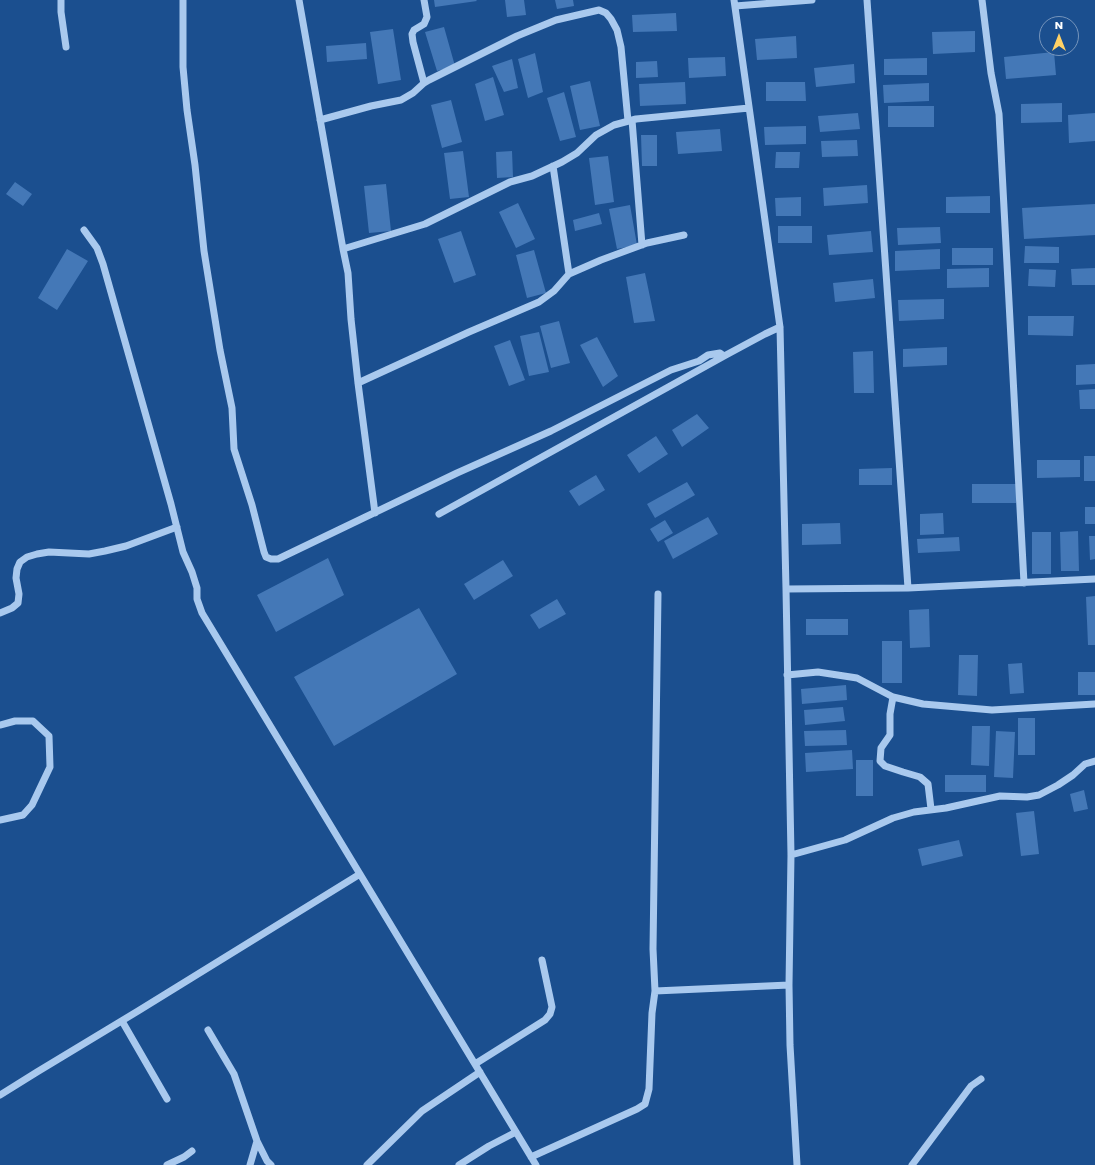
<!DOCTYPE html>
<html>
<head>
<meta charset="utf-8">
<style>
  body { margin:0 }
  #map { position:relative; width:1095px; height:1165px; overflow:hidden; background:#1b4f8f; font-family:Poppins,sans-serif }
  canvas { display:block }
  .north { position:absolute; left:1039px; top:16px; width:40px; height:40px; box-sizing:border-box; background:#1b4f8f; border:1px solid #7695bc; border-radius:50%; rotate:0deg; font-size:11px; font-weight:700; line-height:16px; text-align:center; color:#fff }
  .north::after { content:''; display:block; margin:auto; width:14px; height:18px; background:#ffd166; clip-path:polygon(50% 0,100% 100%,50% 72%,0 100%) }
</style>
</head>
<body>
<div id="map">
<canvas width="1095" height="1165"></canvas>
<div class="north">N</div>
</div>
<script>
const ctx = document.querySelector('canvas').getContext('2d');
ctx.lineJoin = 'round';
function fillPath(path, color) { ctx.fillStyle = color; ctx.fill(path, 'evenodd'); }
const poly = rows => new Path2D(rows.map(r => 'M' + r).join(''));
function stroke(path, color, width, dash) { ctx.strokeStyle = color; ctx.lineWidth = width; ctx.lineCap = dash ? 'butt' : 'round'; ctx.setLineDash(dash || []); ctx.stroke(path); }
const building = poly([
  [434,0,476,0,477,1,435,7],
  [505,0,524,0,526,15,507,17],
  [555,0,573,0,574,6,557,9],
  [676,13,677,31,633,32,632,15],
  [444,27,455,66,437,71,425,32],
  [393,29,401,80,378,84,370,32],
  [975,31,975,52,933,54,932,32],
  [796,36,797,58,757,60,755,39],
  [366,43,367,59,327,62,326,46],
  [1054,52,1056,75,1006,79,1004,57],
  [535,53,543,92,528,98,518,59],
  [725,57,726,76,689,78,688,58],
  [927,58,927,75,884,75,884,59],
  [512,59,518,88,504,92,492,66],
  [657,61,658,77,636,78,636,62],
  [854,64,855,83,816,87,814,68],
  [493,77,504,115,485,121,475,84],
  [590,81,600,126,580,130,570,86],
  [685,82,686,104,640,106,639,84],
  [766,82,805,82,806,101,766,101],
  [929,83,929,101,884,103,883,85],
  [564,92,576,137,560,141,547,98],
  [451,100,462,142,442,148,431,105],
  [1062,103,1062,122,1021,123,1021,104],
  [888,106,934,106,934,127,888,127],
  [858,113,860,129,820,132,818,116],
  [1095,113,1095,141,1069,143,1068,115],
  [806,126,806,144,765,145,764,127],
  [720,129,722,151,678,154,676,132],
  [641,135,657,135,657,166,642,166],
  [857,140,858,156,822,157,821,141],
  [463,151,469,197,450,199,444,153],
  [512,151,513,177,497,178,496,152],
  [776,152,800,152,799,168,775,168],
  [608,156,614,202,595,205,589,158],
  [15,182,32,194,23,206,6,194],
  [386,184,391,231,369,233,364,186],
  [867,185,868,203,824,206,823,188],
  [990,196,990,213,946,213,946,197],
  [801,197,801,216,776,216,775,198],
  [518,203,535,239,516,248,499,212],
  [1095,204,1095,235,1024,239,1022,208],
  [630,205,637,245,617,249,609,209],
  [599,213,602,224,575,231,573,220],
  [778,226,812,226,812,243,778,243],
  [940,227,941,243,898,245,897,228],
  [461,231,476,275,454,283,438,239],
  [871,231,873,252,829,255,827,235],
  [1025,246,1059,247,1059,263,1024,263],
  [952,248,993,248,993,265,952,265],
  [67,249,88,261,57,310,38,298],
  [940,249,940,269,895,271,895,251],
  [534,250,546,293,527,298,516,255],
  [989,268,989,287,947,288,947,269],
  [1095,268,1095,285,1072,285,1071,269],
  [1029,269,1056,270,1055,287,1028,286],
  [645,273,655,321,634,323,626,277],
  [873,279,875,298,835,302,833,283],
  [944,299,944,319,899,321,898,300],
  [1028,316,1074,316,1073,336,1028,335],
  [559,321,570,363,551,368,540,326],
  [539,332,549,372,529,376,520,336],
  [597,337,618,376,603,387,580,345],
  [510,340,525,380,509,386,494,346],
  [947,347,947,365,903,367,903,349],
  [873,351,874,393,854,393,853,352],
  [1095,364,1095,384,1076,385,1076,365],
  [1095,389,1095,409,1080,409,1079,390],
  [697,414,709,428,682,447,672,430],
  [656,436,668,454,639,473,627,455],
  [1084,456,1095,456,1095,481,1084,481],
  [1037,460,1080,460,1080,477,1037,478],
  [892,468,892,485,859,485,859,469],
  [596,475,605,490,579,506,569,491],
  [687,482,695,495,655,518,647,504],
  [972,484,1016,484,1016,503,972,503],
  [1085,507,1095,507,1095,524,1085,524],
  [943,513,944,534,920,535,920,514],
  [708,517,718,534,673,559,664,541],
  [665,520,673,533,658,542,650,529],
  [840,523,841,544,802,545,802,524],
  [1078,531,1079,571,1061,571,1060,532],
  [1032,532,1051,532,1051,574,1032,574],
  [1089,536,1095,536,1095,559,1090,560],
  [959,537,960,551,918,553,917,539],
  [328,558,344,595,276,632,257,595],
  [503,560,513,576,474,600,464,584],
  [1095,596,1095,645,1088,645,1086,597],
  [557,599,566,614,539,629,530,615],
  [419,608,457,674,334,746,294,677],
  [929,609,930,647,910,648,909,610],
  [806,619,848,619,848,635,806,635],
  [882,641,902,641,902,683,882,683],
  [959,655,978,655,977,696,958,695],
  [1022,663,1024,693,1010,694,1008,664],
  [1078,672,1095,672,1095,695,1078,695],
  [846,685,847,700,802,704,801,689],
  [843,707,845,721,805,725,804,710],
  [1018,718,1035,718,1035,755,1018,755],
  [972,726,990,726,989,766,971,765],
  [846,730,847,745,805,746,804,731],
  [996,731,1015,732,1013,778,994,777],
  [852,750,853,769,806,772,805,753],
  [856,760,873,760,873,796,856,796],
  [945,775,986,775,986,792,945,792],
  [1084,790,1088,809,1074,812,1070,794],
  [1034,811,1039,854,1021,856,1016,813],
  [959,840,963,856,922,866,918,849]
]);
const minor = poly([
  [61,0,61,12,66,47],
  [183,0,183,67,187,110,195,165,204,251,220,350,232,408,234,449,252,505,264,552,266,557,271,559,278,559,457,473,551,431,671,370,699,361,708,355,720,353,724,356],
  [299,0,343,249,425,224,510,182,532,176,562,162,577,153,596,135,614,125,636,119,749,108],
  [734,0,780,327,786,589,791,855,789,985,790,1045,797,1165],
  [867,0,908,588],
  [982,0,991,73,999,114,1024,583],
  [735,6,812,0],
  [424,83,413,42,412,34,414,30,424,24,427,17,424,0],
  [320,120,371,106,401,100,413,93,424,83,429,80,517,36,556,20,599,10,606,13,611,19,617,30,621,47,628,121],
  [632,120,642,245],
  [84,230,97,248,103,264,171,504,183,552,192,572,197,588,197,599,202,613,536,1165],
  [343,249,348,273,351,319,358,383,375,513],
  [569,274,601,260,647,243,684,235],
  [358,383,469,332,539,302,554,291,569,274,553,166],
  [439,514,726,355,765,334,780,327],
  [786,589,908,588,1095,579],
  [0,613,12,608,18,603,19,594,16,578,17,569,20,562,27,557,37,554,49,552,89,554,105,551,126,546,177,527],
  [787,675,818,672,857,678,893,697,923,704,992,710,1095,704],
  [893,697,890,714,890,735,881,748,880,761,885,766,903,772,920,777,928,784,931,809],
  [0,725,15,721,33,721,49,736,50,767,32,805,23,815,0,820],
  [791,855,845,840,893,818,914,812,946,808,1000,796,1027,797,1039,795,1058,785,1073,775,1085,764,1095,761],
  [655,991,789,985],
  [122,1021,167,1099],
  [208,1030,234,1074,257,1141,267,1161,271,1165],
  [475,1064,545,1020,550,1014,552,1007,542,960],
  [0,1095,37,1072,138,1011,360,874],
  [531,1157,637,1109,645,1104,649,1089,652,1013,655,991,653,949,658,594],
  [167,1165,184,1157,192,1151],
  [250,1165,257,1141],
  [367,1165,422,1111,480,1072],
  [459,1165,489,1146,516,1132],
  [912,1165,971,1086,981,1079]
]);
fillPath(building, '#4478b7');
stroke(minor, '#a9c9ee', 7);
</script>
</body>
</html>
